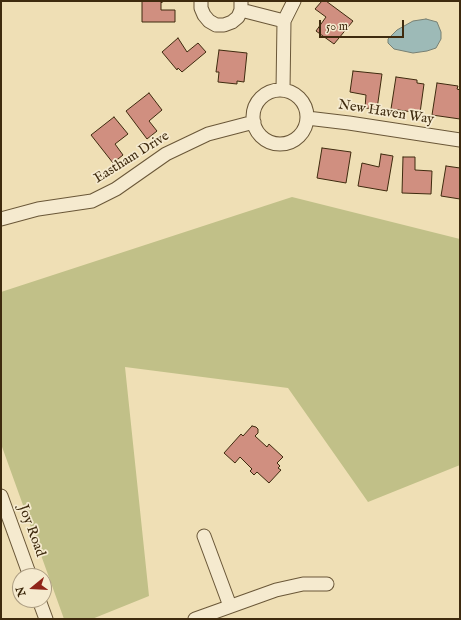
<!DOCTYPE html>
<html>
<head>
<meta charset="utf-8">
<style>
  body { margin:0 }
  #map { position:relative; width:461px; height:620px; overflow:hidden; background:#efdfb5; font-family:"IM FELL English",serif }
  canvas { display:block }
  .frame { position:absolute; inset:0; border:2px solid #3e2a0e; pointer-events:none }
  .north { position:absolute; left:12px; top:568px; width:40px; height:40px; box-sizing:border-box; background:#f5eacf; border:1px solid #ac9d82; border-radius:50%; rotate:252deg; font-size:11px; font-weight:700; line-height:16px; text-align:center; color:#3e2a0e }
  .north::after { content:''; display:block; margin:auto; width:14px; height:18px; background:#8f2418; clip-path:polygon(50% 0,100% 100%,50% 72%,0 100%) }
  .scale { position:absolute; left:319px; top:20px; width:85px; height:18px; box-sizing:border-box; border:2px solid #3e2a0e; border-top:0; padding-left:5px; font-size:12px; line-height:14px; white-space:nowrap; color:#3e2a0e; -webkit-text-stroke:3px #f5eacf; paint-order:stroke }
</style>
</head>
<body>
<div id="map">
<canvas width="461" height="620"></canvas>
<div class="frame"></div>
<div class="north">N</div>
<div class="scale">50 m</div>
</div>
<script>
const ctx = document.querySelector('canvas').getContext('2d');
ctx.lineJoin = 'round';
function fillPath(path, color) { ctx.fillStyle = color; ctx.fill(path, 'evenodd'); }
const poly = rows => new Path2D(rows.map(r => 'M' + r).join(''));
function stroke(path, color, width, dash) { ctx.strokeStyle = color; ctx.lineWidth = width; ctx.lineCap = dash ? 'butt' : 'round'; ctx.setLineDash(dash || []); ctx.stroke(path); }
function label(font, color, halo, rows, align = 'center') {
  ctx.font = font + ' "IM FELL English",serif'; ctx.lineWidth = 3.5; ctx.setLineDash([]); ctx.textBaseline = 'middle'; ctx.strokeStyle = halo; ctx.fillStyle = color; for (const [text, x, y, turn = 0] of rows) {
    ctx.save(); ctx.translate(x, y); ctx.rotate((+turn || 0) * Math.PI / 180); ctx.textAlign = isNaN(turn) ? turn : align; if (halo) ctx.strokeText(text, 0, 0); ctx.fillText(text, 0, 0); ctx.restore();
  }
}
const green = poly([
  [292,197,460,239,460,465,368,502,288,388,125,367,149,596,92,619,64,619,1,444,1,292]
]);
const water = poly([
  [426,19,437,22,441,32,441,39,436,48,427,51,413,53,394,49,388,43,388,39,397,30,413,21,426,19]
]);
const building = poly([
  [142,1,162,1,162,3,161,2,161,10,175,10,175,22,142,22,142,1],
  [322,1,326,1,353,21,334,44,316,31,326,17,315,9,322,1],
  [178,38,187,52,198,43,206,52,182,72,178,68,177,70,162,52,178,38],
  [219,50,247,53,244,82,237,81,237,84,218,82,219,72,216,72,219,50],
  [353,71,382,74,377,109,365,108,366,95,350,92,353,71],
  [396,77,417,80,417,83,424,84,420,113,391,109,396,77],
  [437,83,458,86,457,89,460,90,460,119,432,115,437,83],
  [149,93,162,110,149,121,157,131,147,139,126,111,149,93],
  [114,117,128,134,115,144,123,155,113,163,91,135,114,117],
  [322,148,351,152,346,183,317,178,322,148],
  [381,154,393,156,387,191,358,186,362,163,379,167,381,154],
  [403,157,415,157,415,170,432,171,431,194,402,193,403,157],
  [446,166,460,168,460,199,441,196,446,166],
  [252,426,256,427,258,429,258,433,255,436,267,447,269,444,283,457,277,463,280,466,278,468,281,470,269,483,257,472,254,475,250,471,252,469,240,457,235,463,224,453,241,434,243,436,252,426]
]);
const minor = poly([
  [201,1,201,8,204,15,209,21,216,25,224,25,232,22,238,17,241,10,241,1],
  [241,10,284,21],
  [283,90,284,21,294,1],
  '253 117a27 27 0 1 1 54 0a27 27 0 1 1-54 0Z',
  [307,118,349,123,460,140],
  [1,219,38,209,92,201,116,189,166,154,208,134,254,122],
  [1,496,30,576],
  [204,536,230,606],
  [39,600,46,619],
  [195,619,276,590,303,584,327,584]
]);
const streetNames = [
  ["New Haven Way",386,113,9],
  ["Eastham Drive",132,158,-32],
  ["Joy Road",31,531,70]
];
fillPath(green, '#c1c088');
fillPath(water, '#9dbab7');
stroke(water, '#778073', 1);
fillPath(building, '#d08f80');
stroke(building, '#3e2a0e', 1);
stroke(minor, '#6a5738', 15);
stroke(minor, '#f5eacf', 13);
label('14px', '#3e2a0e', '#f5eacf', streetNames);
</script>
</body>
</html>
